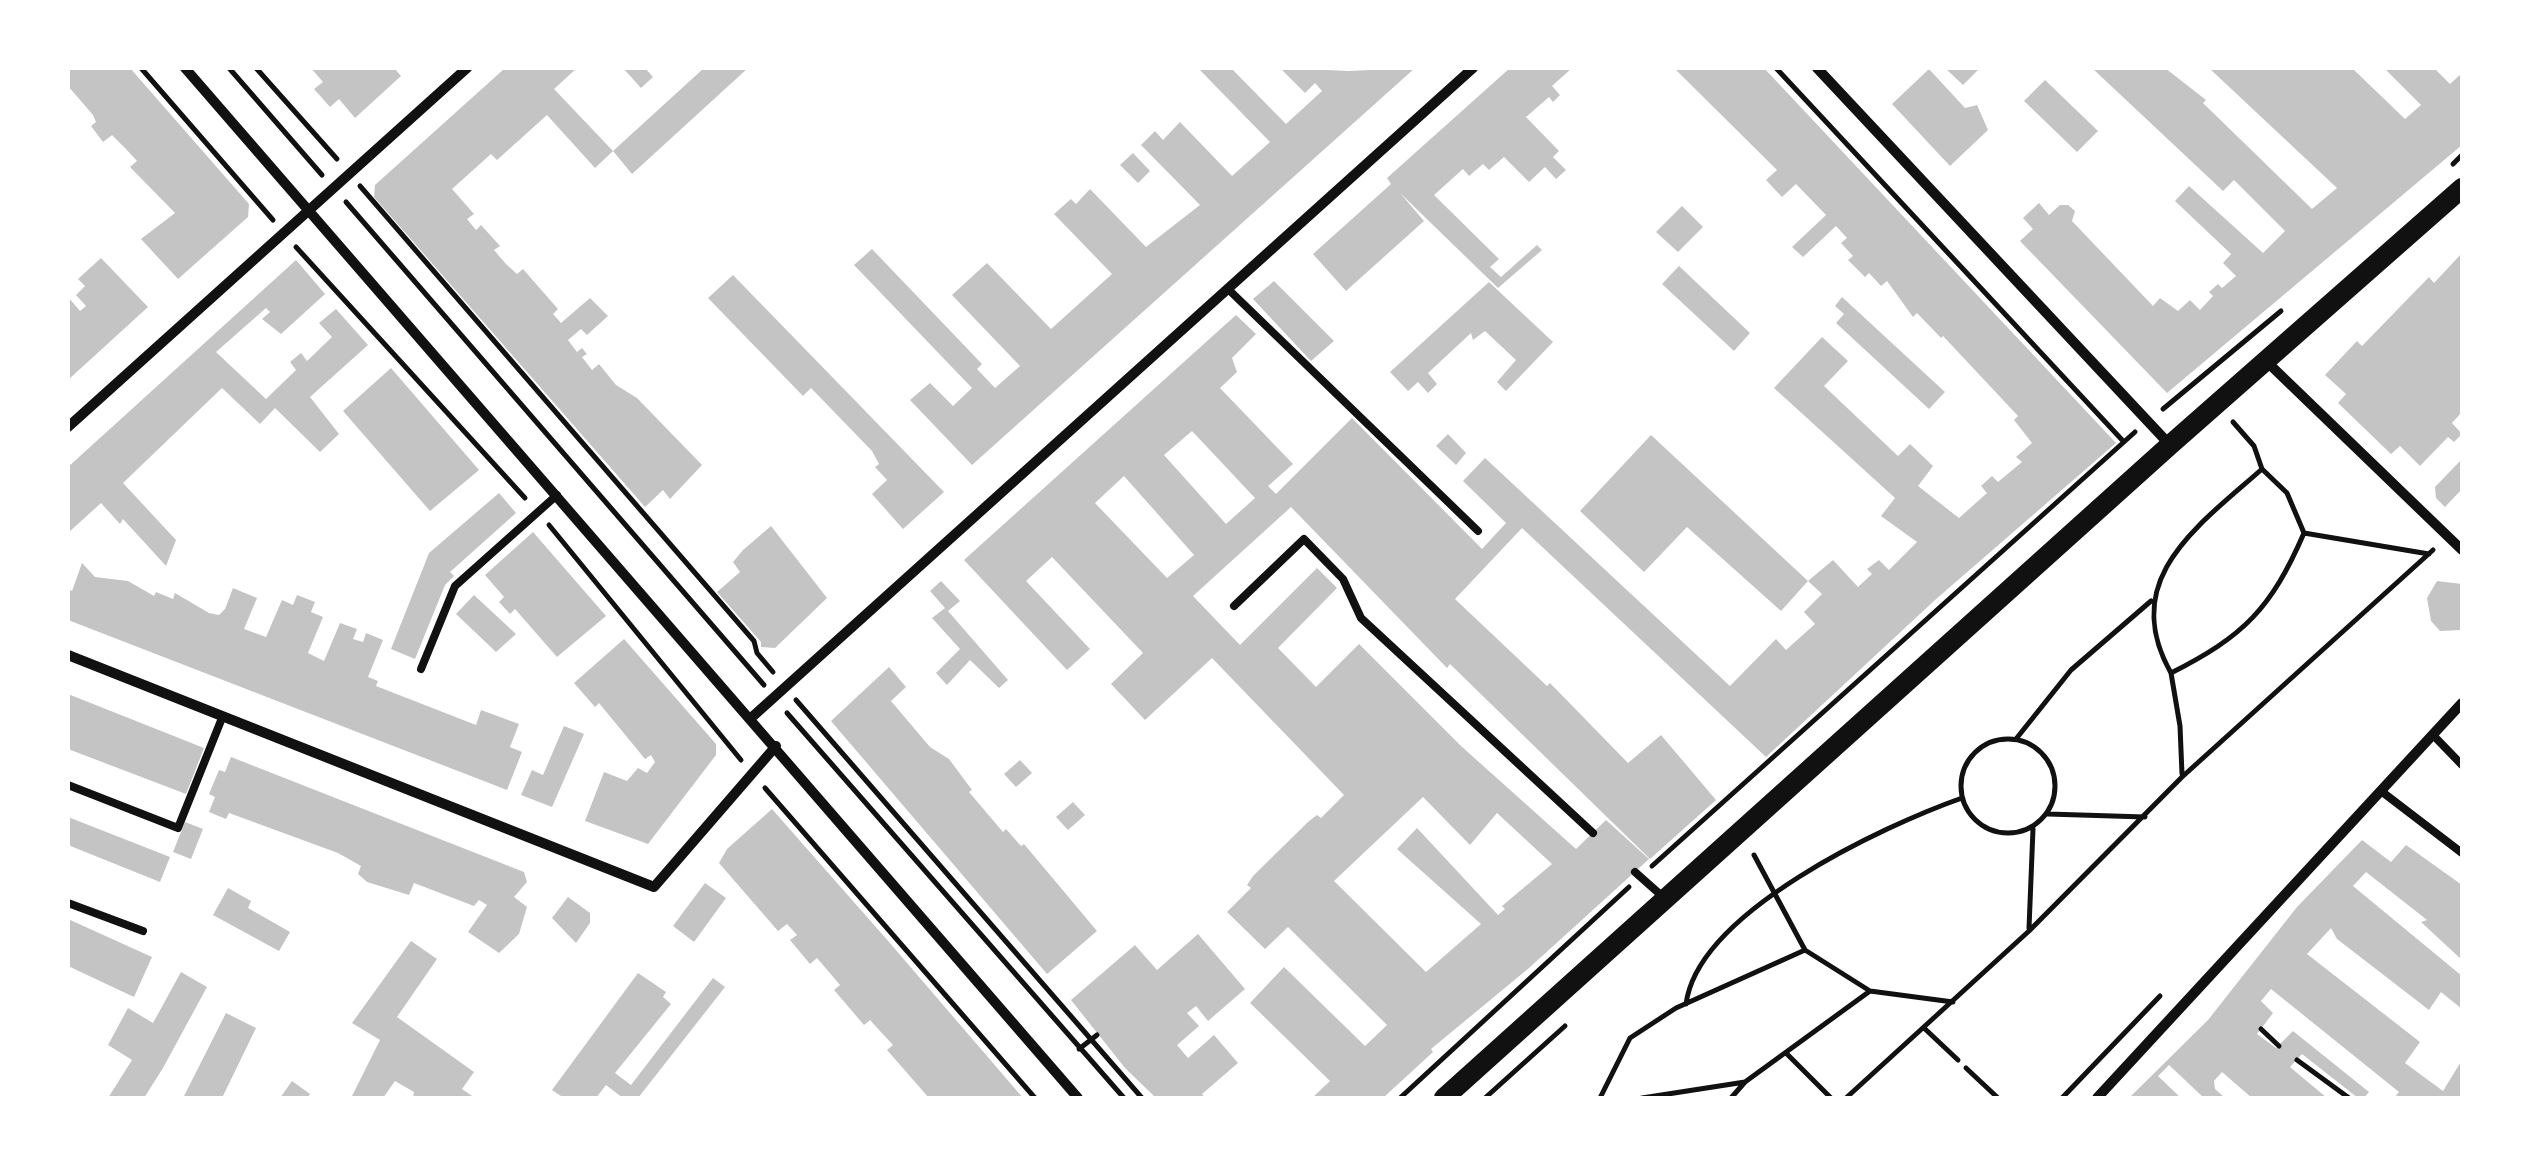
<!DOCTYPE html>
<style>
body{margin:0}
#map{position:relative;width:2530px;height:1166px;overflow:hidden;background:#fff;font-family:Merriweather,serif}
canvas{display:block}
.frame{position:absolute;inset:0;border:70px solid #fff;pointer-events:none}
</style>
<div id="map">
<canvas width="2530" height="1166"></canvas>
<div class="frame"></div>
</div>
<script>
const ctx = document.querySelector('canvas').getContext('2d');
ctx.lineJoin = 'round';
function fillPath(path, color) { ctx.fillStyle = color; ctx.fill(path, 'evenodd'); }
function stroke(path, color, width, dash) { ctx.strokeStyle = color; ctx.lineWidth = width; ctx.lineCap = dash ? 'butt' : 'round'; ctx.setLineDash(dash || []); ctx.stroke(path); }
fillPath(new Path2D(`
 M68,68H130L249,204L248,217L178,279L141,239L175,213L130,167L137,161L125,148L112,135L103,142L91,126L96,122L93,115L68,86Z
 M311,68H394L401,76L355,118L339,99L330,107L314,89L323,82Z
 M577,68L554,89L613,151L595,168L547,115L497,160L491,154L452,189L474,214L467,219L476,230L481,225L500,246L494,250L506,264L517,274L523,269L558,309L553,314L561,323L590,298L608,316L587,335L581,329L568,340L577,352L582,348L587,354L582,357L592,370L599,364L616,385L637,398L702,465L670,499L663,490L645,507L374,197L375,185L504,69Z
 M623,68H645L653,77L641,88Z
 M704,68H748L632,174L613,151Z
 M1198,68H1231L1286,124L1322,91L1315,83L1305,93L1280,68L1349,71L1415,68L972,465L910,400L930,383L953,406L972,388L854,265L872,249L982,364L977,369L995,388L1020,366L952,295L987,263L1051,329L1112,274L1054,214L1071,199L1076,204L1090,189L1146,247L1200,205L1141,145L1155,131L1163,140L1180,122L1232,176L1270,142Z
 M1510,68H1572L1552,86L1560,95L1553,102L1549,97L1526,117L1559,151L1553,157L1566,170L1556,179L1545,167L1529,182L1504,157L1489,170L1483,164L1469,176L1463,169L1434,195L1499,259L1490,267L1501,277L1537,245L1542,250L1498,288L1400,193L1424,221L1346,291L1313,254L1391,184L1387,178Z
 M1674,68H1764L2116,443L1935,600L1766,757L1522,528L1455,599L1547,686L1550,683L1628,763L1661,735L1716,800L1650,859L1450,664L1447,668L1291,507L1193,596L1240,645L1317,568L1337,588L1278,648L1316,687L1359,644L1461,746L1576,849L1606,820L1649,859L1529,968L1431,1049L1433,1052L1383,1098H1312L1330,1081L1250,1003L1284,967L1365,1046L1387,1025L1288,927L1265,949L1227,912L1251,888L1247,885L1253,876L1308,822L1317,815L1321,818L1344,795L1212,658L1145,720L1111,684L1143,653L1052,557L1026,581L1090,649L1067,670L964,560L1236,315L1256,334L1232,358L1237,372L1220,388L1293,464L1268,486L1276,494L1352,418L1482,549L1506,523L1463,481L1485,458L1730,686L1776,639L1786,650L1815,624L1804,612L1822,594L1808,581L1833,560L1858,587L1872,574L1867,569L1879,560L1889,570L1917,542L1881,516L1895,498L1774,388L1822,337L1848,361L1824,386L1898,456L1910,444L1933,466L1918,486L1959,518L1987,493L1981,486L1992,476L1998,482L2022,462L2016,457L2032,443L2014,420L2018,416L1943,336L1941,338L1917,313L1913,317L1887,281L1881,286L1869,273L1865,277L1848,260L1853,256L1841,243L1847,238L1836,226L1803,257L1792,247L1826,215L1796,184L1782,197L1766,180L1777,170ZM1192,431L1255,498L1226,524L1164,455ZM1124,476L1194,555L1167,578L1095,503ZM1423,797L1470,845L1497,813L1552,864L1502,906L1505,909L1498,915L1417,828L1397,849L1481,924L1426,972L1334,881Z
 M1945,68H1980L1963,85Z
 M2092,68H2165L2206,100L2203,103L2312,209L2337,188L2209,68H2352L2405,119L2421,105L2384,68H2434L2450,84L2462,73V145L2167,393L2020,241L2033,229L2023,218L2039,203L2049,215L2060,205H2068L2075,211L2072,221L2153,306L2160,298L2178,311L2190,300L2200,310L2213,296L2209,292L2218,284L2222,288L2236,276L2223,263L2231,254L2175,201L2189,186L2263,253L2285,231L2234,180L2223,191Z
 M1929,69L1965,108L1977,105L1988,130L1950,166L1892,104Z
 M2045,80L2098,131L2077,152L2024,101Z
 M1133,153L1150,171L1138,183L1120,165Z
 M1682,206L1703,227L1678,252L1656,232Z
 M2462,253V412L2452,423L2462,434L2454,442L2448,437L2420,466L2400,446L2391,454L2338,403L2346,394L2325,375L2357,341L2362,346L2429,277L2434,283Z
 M101,258L148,307L68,380V297L80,311L86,306L76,295L85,286L78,279Z
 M296,260L325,294L281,334L262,319L270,312L266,308L216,352L266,399L296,370L290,362L301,353L307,361L332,337L319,323L336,309L368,345L310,397L339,434L320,452L275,408L260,424L222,388L123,483L176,540L166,566L123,519L120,524L101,503L68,533V467Z
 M1679,266L1750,333L1734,351L1662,284Z
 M733,275L944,492L903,529L872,494L887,480L875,467L879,464L872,451L811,388L803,396L708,298Z
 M1274,281L1334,341L1311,361L1253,299Z
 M1489,282L1553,342L1506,391L1497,382L1516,360L1485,331L1473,340L1471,333L1428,373L1437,384L1428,393L1418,382L1408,391L1390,372Z
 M1842,297L1945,392L1929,409L1836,323L1844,314L1835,306Z
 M391,368L479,470L430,511L343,411Z
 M1448,434L1466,453L1456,465L1436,446Z
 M1651,435L1808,581L1781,611L1687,527L1644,572L1580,511Z
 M2462,459V489L2445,507L2436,498L2435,487Z
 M499,493L516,513L450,572L454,576L445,585L415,659L391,649L429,553Z
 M771,526L827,598L775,648L761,647V642L717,592L740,572L733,562L743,550Z
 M533,532L606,616L557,657L515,609L510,614L499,602L504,597L485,575Z
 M82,563L95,577L128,581L154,596L156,592L173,599L175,593L209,613L219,615L225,609L233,588L257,598L244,629L266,637L282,600L293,605L297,595L315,602L311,612L323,617L308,653L324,661L340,623L357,629L353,639L363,642L366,633L383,640L368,677L378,681L376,686L476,725L481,710L519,724L510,747L522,752L507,790L68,620V589L72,591Z
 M941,581L960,601L948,611L1008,680L999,688L970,660L947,685L936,673L960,649L932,618L945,608L930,591Z
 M2437,581L2462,584V630L2440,631L2431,621L2427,598Z
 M474,595L516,634L496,652L456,614Z
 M624,639L716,744V755L648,844L585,821L604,772L627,781L638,768L647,773L655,762L651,755L645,759L599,703L595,707L574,683Z
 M889,667L906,687L891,701L930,747L949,759L972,790L969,792L1003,832L1006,829L1021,846L1024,844L1097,931L1047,974L831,721Z
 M68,694L204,748L186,794L68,749Z
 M564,726L584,734L552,807L521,795L532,770L543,775Z
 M231,757L524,872L527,882L514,897L527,907L519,934L499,953L468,932L487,905L479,900L474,906L414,883L409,895L367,882L358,874L361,866L338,853L229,813L226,819L209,812L215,797L209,794L219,770L225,772Z
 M1020,760L1032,773L1016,787L1004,774Z
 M1073,802L1085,815L1068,830L1056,817Z
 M772,809L889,942L1023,1098H929L887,1050L893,1045L880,1031L870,1020L864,1025L834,990L840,985L817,958L810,964L790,940L797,935L787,924L778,931L719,863L727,849Z
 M68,817L170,857L160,882L68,845Z
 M185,822L203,829L191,859L173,852Z
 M2362,840L2391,862L2406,845L2462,885V960L2421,922L2427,920L2366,872L2353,886L2462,976V1009L2441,992L2429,1010L2337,939L2331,928L2307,954L2420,1042L2405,1063L2443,1091L2462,1060V1098H2394L2399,1092L2271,989L2261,1001L2273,1013L2257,1034L2276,1048L2293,1031L2369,1092L2364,1098H2358L2302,1054L2290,1067L2327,1098H2252L2222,1072L2214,1081L2215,1089L2225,1098H2204L2169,1065L2158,1076L2181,1098H2129L2208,1020L2297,907Z
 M705,883L726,898L694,942L673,926Z
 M228,888L251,901L248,908L290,932L279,951L213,915Z
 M568,897L590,913V923L576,943L552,918Z
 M68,919L152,957L134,997L68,966Z
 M1198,934L1245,989L1208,1021L1196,1006L1187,1013L1199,1026L1177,1045L1188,1058L1214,1035L1238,1063L1202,1094L1205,1098H1156L1125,1068L1071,1000L1135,945L1157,970Z
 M411,941L437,959L397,1017L474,1072L462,1089L475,1098H413L414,1092L395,1081L383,1098H351L380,1040L352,1023Z
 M181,972L207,987L163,1068L144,1098H108L132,1060L108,1045L128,1008L153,1023Z
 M638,973L666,992L663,997L671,1004L615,1073L631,1085L713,978L725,987L638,1098H623L606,1085L596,1098H564L552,1090Z
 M226,1013L256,1028L222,1098H183Z
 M292,1081L310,1094L307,1098H280Z`), '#c4c4c4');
stroke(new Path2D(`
 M141,68L273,220
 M229,68L322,175
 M256,68L337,159
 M1776,68L2124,442
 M2453,164L2462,155
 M360,186L754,641L757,653L773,672
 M346,202L764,685
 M296,247L525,498
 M2163,409L2281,311
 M2233,422L2254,446L2262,469
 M549,525L741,760
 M2304,533L2287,493L2262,469C2198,526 2118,579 2171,673C2244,636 2271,609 2304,533L2429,554
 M2171,673L2180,726L2182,774
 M796,700L1142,1098
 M787,713L1124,1098
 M1961 786a47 47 0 1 1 94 0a47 47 0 1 1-94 0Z
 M2016,739L2071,670L2151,601
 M765,788L1035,1098
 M2048,814L2145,817
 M1754,855L1805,950L1870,991
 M1652,866L2135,432
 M2029,928L2033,829
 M1686,1004C1698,912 1883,826 1962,798
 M1924,1028L1958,1060
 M2261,1029L2279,1046
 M1079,1049L1097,1035
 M1787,1054L1831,1098
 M2297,1060L2349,1098
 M1966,1068L1998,1098
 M1400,1098L1629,887
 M1485,1098L1565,1026
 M1600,1098L1630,1038L1676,1008L1805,950
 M1642,1098L1745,1082L1870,991L1953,1002
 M1731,1098L1745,1082
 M1846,1098L2029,931L2182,777L2433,550
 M2062,1098L2160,996`), '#111', 5);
stroke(new Path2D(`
 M1228,289L1478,531
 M1234,606L1304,539L1343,579L1361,618L1593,833
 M421,669L455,586L557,495
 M2433,735L2462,765
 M68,785L178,828L222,718
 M2381,791L2462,853
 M1635,872L1662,896
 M68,903L143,931`), '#111', 8);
stroke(new Path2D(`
 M185,68L1078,1098
 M1817,68L2170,445
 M2265,360L2462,550
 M68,427L467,68
 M68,655L654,887L776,746
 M751,718L1473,68
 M2097,1098L2462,703`), '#111', 10);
stroke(new Path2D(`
 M1444,1098L2170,445L2462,188`), '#111', 20);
</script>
